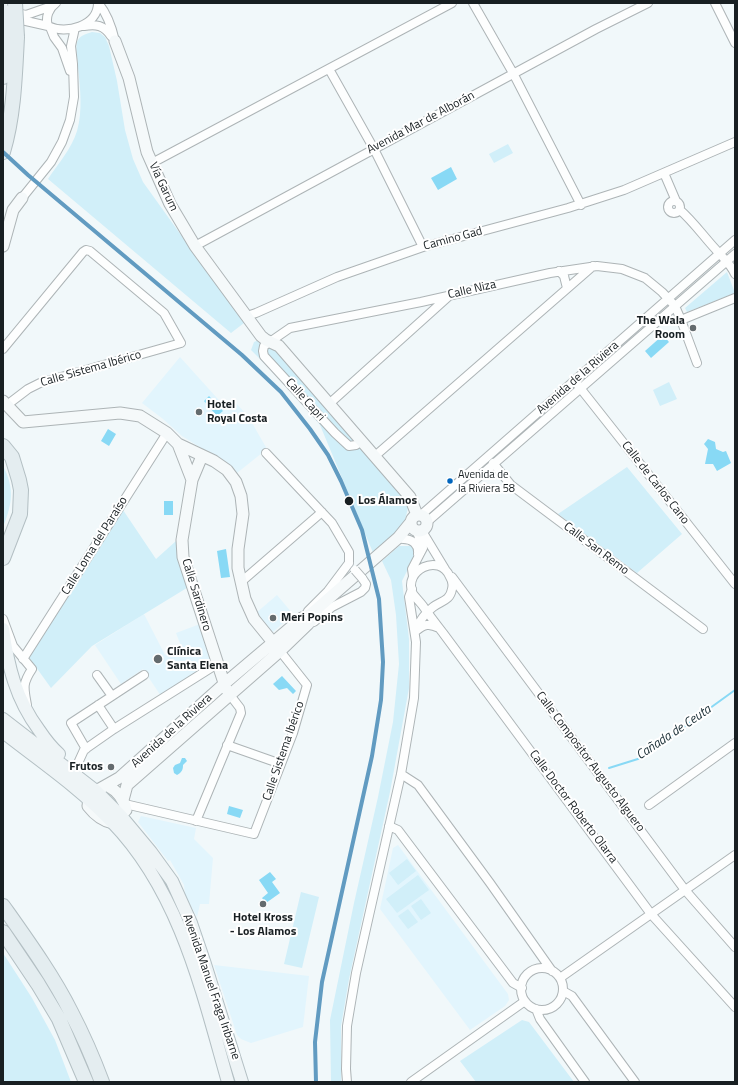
<!DOCTYPE html>
<meta charset="utf-8">
<style>
body{margin:0}
#map{position:relative;width:738px;height:1085px;overflow:hidden;background:#f1f8fa;font-family:"Titillium Web",sans-serif}
canvas{display:block}
.frame{position:absolute;inset:0;border:4px solid #181f22;pointer-events:none}
</style>
<div id="map">
<canvas width="738" height="1085"></canvas>
<div class="frame"></div>
</div>
<script>
const ctx = document.querySelector('canvas').getContext('2d');
ctx.lineJoin = 'round';
function fillPath(path, color) { ctx.fillStyle = color; ctx.fill(path, 'evenodd'); }
function stroke(path, color, width, dash) { ctx.strokeStyle = color; ctx.lineWidth = width; ctx.lineCap = dash ? 'butt' : 'round'; ctx.setLineDash(dash || []); ctx.stroke(path); }
function write(font, color, halo, rows, align = 'center') {
  ctx.font = font + ' "Titillium Web",sans-serif'; ctx.lineWidth = 4; ctx.setLineDash([]); ctx.textBaseline = 'middle'; ctx.strokeStyle = halo; ctx.fillStyle = color; for (const [text, x, y, turn = 0] of rows) {
    ctx.save(); ctx.translate(x, y); ctx.rotate((+turn || 0) * Math.PI / 180); ctx.textAlign = isNaN(turn) ? turn : align; if (halo) ctx.strokeText(text, 0, 0); ctx.fillText(text, 0, 0); ctx.restore();
  }
}
fillPath(new Path2D(`
 M180,357L226,408L234,401L248,416L267,449L237,473L225,463L182,436L163,419L142,403Z
 M277,595L293,614L273,632L256,613Z
 M144,614L165,655L181,646L176,633L200,624L213,663L161,696L143,669L121,684L95,645Z
 M141,816L196,828L194,839L213,858L209,904H200L197,917L185,895L184,885L170,860L168,861L138,822Z
 M398,845L508,994L509,1000L505,1006L470,1030L380,909L393,848Z
 M214,965L309,976L303,1027L251,1043L241,1039L237,1035Z`), '#e2f5fd');
fillPath(new Path2D(`
 M92,32L100,33L105,37L109,46L117,81L125,130L133,159L143,182L244,323L231,333L48,179C58,164 72,148 77,131C83,111 80,87 78,67C78,59 75,50 77,42C80,35 86,34 92,32Z
 M508,144L513,153L494,163L489,154Z
 M727,272L735,293L687,312L685,308Z
 M261,339L272,347L303,381L405,498L408,508L403,528L374,555L320,425L291,390L251,350L254,342Z
 M669,382L677,399L660,406L653,390Z
 M3,466C15,488 12,505 3,527Z
 M627,467L682,534L637,573L558,514Z
 M123,510L156,559L176,541L190,586L92,646L51,688L28,656Z
 M399,546H411L414,549L415,555L402,581L409,639V688L390,792L349,979L341,1026V1082H331L330,1020L354,903L378,797L393,722L399,664L396,615L391,580L382,561Z
 M407,859L416,871L398,885L389,873Z
 M418,875L429,890L397,913L386,899Z
 M301,892L319,897L302,968L284,964Z
 M421,899L431,913L421,920L411,906Z
 M408,909L418,922L408,929L398,916Z
 M3,953L32,998L55,1040L71,1082H3Z
 M522,1020L529,1022L574,1082H476L460,1061Z`), '#d1eff9');
fillPath(new Path2D(`
 M451,167L457,179L438,190L431,178Z
 M663,335L669,342L651,358L645,351Z
 M209,396L223,411L217,416L204,401Z
 M108,429L116,434L109,446L101,441Z
 M708,439L715,442L716,449L723,452L726,451L731,463L717,471L713,464H705L708,449L704,444Z
 M164,501H173V515H164Z
 M226,549L230,577L221,578L217,551Z
 M282,676L296,691L293,694L287,688L279,690L273,684Z
 M182,758H185L187,761L183,765C183,770 182,772 177,775L174,773L173,768L175,765L180,763Z
 M229,806L243,810L240,818L227,814Z
 M270,872L276,879L272,882L280,893L266,903L262,898L268,893L259,880Z`), '#88d9f5');
stroke(new Path2D(`
 M609,768L641,758L735,690`), '#88d9f5', 2);
const street = new Path2D(`
 M56,3C49,8 45,17 48,26C66,35 98,26 98,3
 M473,3L513,73L581,205
 M715,3L735,43
 M99,4C108,15 112,28 115,41
 M13,12L26,15L52,6
 M17,19L48,26
 M84,26C96,24 104,25 111,36
 M50,27L54,37L62,48L70,71
 M329,69L374,149L423,247
 M152,163L452,3
 M664,173L676,201
 M22,198L51,162L62,142L70,120L74,97L73,64L71,46L75,28
 M668 207a6 6 0 1 1 12 0a6 6 0 1 1-12 0Z
 M680,210C695,223 706,240 720,254C726,261 731,265 735,274
 M195,246L596,29L648,3
 M559,271L564,276L567,288
 M247,316L256,313L337,277L423,247L568,208L624,190L735,142
 M681,320L735,298
 M3,349L83,252L86,250L90,251L164,313L181,343L40,383L28,389L7,405
 M577,384L735,584
 M329,404L449,296
 M362,441L356,445L349,446L335,433L264,356L263,351L264,346L290,328L421,302L550,273L597,266L622,269L645,278L662,292L675,306L681,320L697,363
 M266,453L332,523L349,552V563
 M375,456L593,266
 M493,463L511,485L703,629
 M421,515L735,240
 M427,522L735,254
 M422,531L445,569
 M403,539C412,539 419,544 418,554
 M413,576L412,569L423,548C422,542 418,538 417,531
 M452,577L685,890L735,947
 M241,582L322,512
 M308,611L328,591L349,563
 M3,619L13,646L32,669C22,684 24,688 27,705
 M314,622L332,607L361,592L365,588L366,584L362,578
 M415,631C419,622 425,613 433,607C441,601 450,601 452,589C453,585 452,580 450,577C440,552 402,570 413,594C416,598 420,602 423,606C429,615 436,624 443,633L651,914L735,1007
 M416,631C424,624 429,623 439,628
 M23,659L167,433
 M97,675L112,696
 M98,705L114,729
 M227,745L281,764
 M86,749L71,723L144,675
 M78,771L79,761L84,750L114,729L217,664
 M401,774L418,785L490,883L552,971
 M125,804L254,834L293,733L307,685L280,651
 M649,805L735,743
 M196,821L241,713L240,708L230,695
 M389,826L398,830L513,983L522,988
 M521 989a21 21 0 1 1 42 0a21 21 0 1 1-42 0Z
 M560,978L735,855
 M563,991L572,996L635,1082
 M536,1009L540,1019L585,1082
 M347,1082L346,1069L347,1026L356,973L401,774L414,698L416,642L409,597L412,589
 M411,1082L525,1001`);
const secondary = new Path2D(`
 M115,41L129,78L147,152L170,204L195,246L261,336L266,340L279,346L410,497L417,515
 M3,246L13,210L22,198
 M3,401L23,422L120,413L140,416L167,433L178,444L214,461L227,470L236,482L241,496L243,514L238,549V568L245,599L254,619L280,651
 M178,444L192,480
 M202,456L192,480L182,540L183,557L226,689
 M411 523a8 8 0 1 1 16 0a8 8 0 1 1-16 0Z
 M108,786C117,791 124,799 126,810L113,823C102,821 95,815 88,806L89,799L96,791L119,778L224,684L302,618L311,614L398,538L411,522
 M123,800L127,785L280,651L308,624L317,614`);
const primary = new Path2D(`
 M3,629C8,667 16,699 39,730C45,739 51,747 59,754
 M3,719L96,791L121,816L151,852L172,881L191,923L205,964L242,1082
 M3,732C40,761 80,788 112,822C180,892 202,991 228,1082`);
const highway = new Path2D(`
 M3,77L4,34
 M3,152C14,115 15,75 17,37
 M3,446L12,457L19,480L21,490L20,514L3,558
 M3,906C27,940 53,976 71,1012C83,1035 93,1058 102,1082
 M3,932L38,984L59,1019L86,1082`);
stroke(street, '#adb4b6', 10);
stroke(secondary, '#adb4b6', 13);
stroke(primary, '#b3bfc3', 14);
stroke(highway, '#b3bfc3', 16);
stroke(street, '#fdfefe', 8);
stroke(secondary, '#f5f9fa', 11);
stroke(primary, '#eef4f6', 12);
stroke(highway, '#e4edf0', 14);
const streetBridge = new Path2D(`
 M355,570L362,578`);
const highwayBridge = new Path2D(`
 M15,3L17,37
 M3,11L4,34`);
stroke(streetBridge, '#adb4b6', 10, []);
stroke(highwayBridge, '#b3bfc3', 16, []);
stroke(streetBridge, '#fdfefe', 8);
stroke(highwayBridge, '#e4edf0', 14);
stroke(new Path2D(`
 M3,152L28,175L242,355L281,392L310,429L328,455L341,481L362,530L379,599L383,662L381,700L372,756L322,982L315,1042L316,1082`), '#619bc1', 4);
for (const [x, y, r, color] of [
 [693,328,4,"#646b6e"],
 [199,412,4,"#646b6e"],
 [450,481,3.5,"#0065bd"],
 [349,501,5,"#181f22"],
 [273,618,4,"#646b6e"],
 [158,659,5,"#646b6e"],
 [111,767,4,"#646b6e"],
 [263,904,4,"#646b6e"]
]) { const dot = new Path2D(); dot.arc(x, y, r, 0, 2 * Math.PI); ctx.fillStyle = color; ctx.fill(dot); stroke(dot, '#fff', 1.5); }
write('11px', '#181f22', '#fff', [
 ["Avenida de",458,475],
 ["la Riviera 58",458,489]
], 'left');
write('12px', '#181f22', '#fff', [
 ["Avenida Mar de Alborán",421,123,-28],
 ["Vía Garum",163,187,65],
 ["Camino Gad",453,239,-15],
 ["Calle Niza",472,290,-13],
 ["Calle Sistema Ibérico",91,369,-16],
 ["Avenida de la Riviera",578,378,-41],
 ["Calle Capri",305,400,48],
 ["Calle de Carlos Cano",655,483,52],
 ["Calle Loma del Paraíso",95,546,-58],
 ["Calle San Remo",596,549,37],
 ["Calle Sardinero",196,595,73],
 ["Avenida de la Riviera",172,731,-42],
 ["Calle Sistema Ibérico",284,751,-71],
 ["Calle Compositor Augusto Alguero",590,762,53],
 ["Calle Doctor Roberto Olarra",573,807,53],
 ["Avenida Manuel Fraga Iribarne",211,987,71]
]);
write('bold 12px', '#181f22', '#fff', [
 ["The Wala",685,321,"right"],
 ["Room",685,335,"right"],
 ["Hotel",207,405],
 ["Royal Costa",207,419],
 ["Meri Popins",281,618],
 ["Clínica",167,652],
 ["Santa Elena",167,666],
 ["Frutos",103,767,"right"],
 ["Hotel Kross",263,918,"center"],
 ["- Los Alamos",263,932,"center"]
], 'left');
write('bold 12px', '#181f22', '#fff', [
 ["Los Álamos",358,501]
], 'left');
write('italic 13px', '#1b2f36', '#fff', [
 ["Cañada de Ceuta",674,733,-34]
]);
</script>
